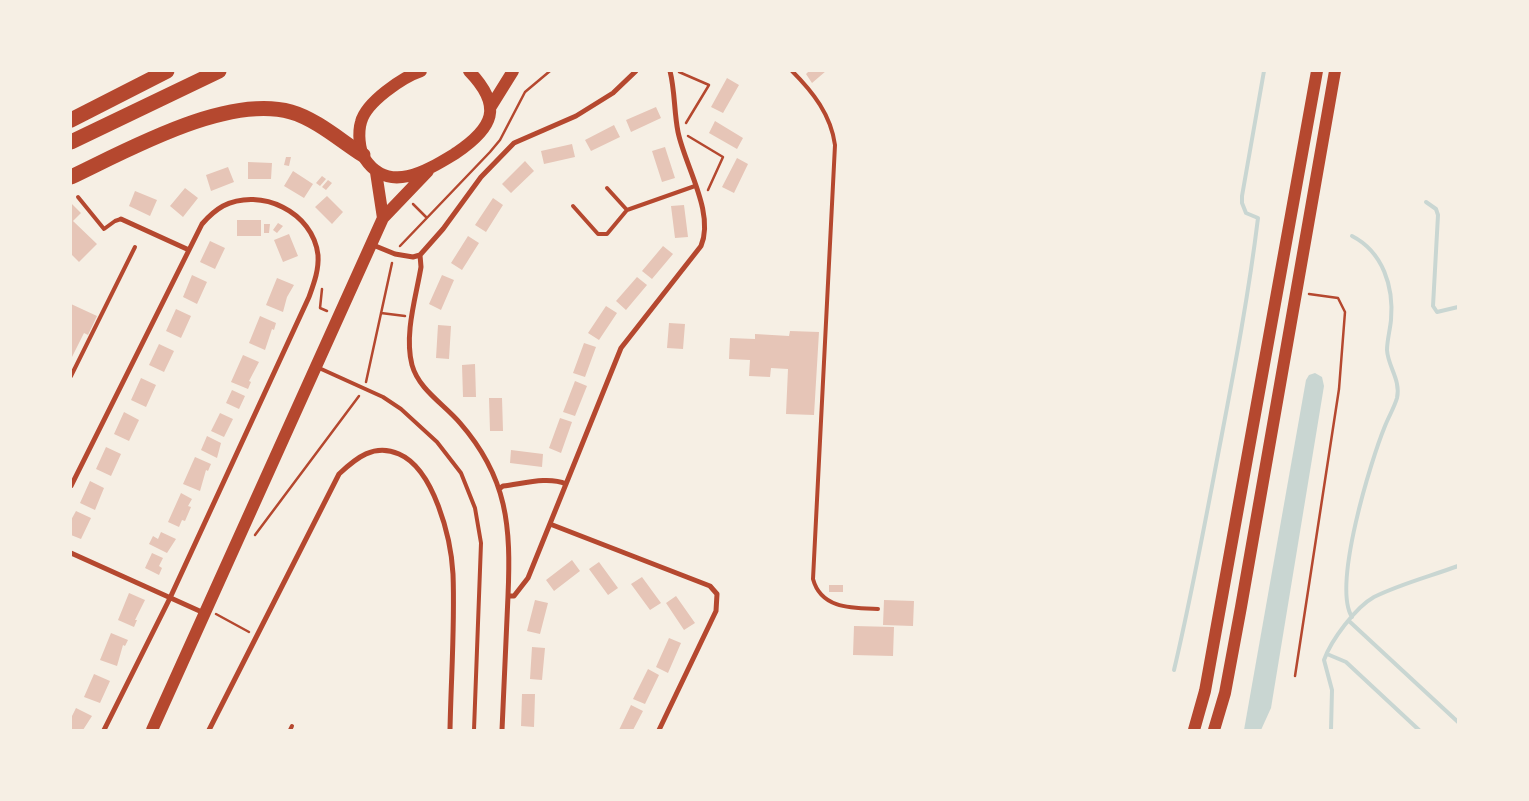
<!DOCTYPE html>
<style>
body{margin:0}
#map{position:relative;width:1529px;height:801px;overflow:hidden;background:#f6efe4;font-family:Lato,sans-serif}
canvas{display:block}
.frame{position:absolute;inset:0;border:72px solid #f6efe4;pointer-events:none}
</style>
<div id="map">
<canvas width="1529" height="801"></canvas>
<div class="frame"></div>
</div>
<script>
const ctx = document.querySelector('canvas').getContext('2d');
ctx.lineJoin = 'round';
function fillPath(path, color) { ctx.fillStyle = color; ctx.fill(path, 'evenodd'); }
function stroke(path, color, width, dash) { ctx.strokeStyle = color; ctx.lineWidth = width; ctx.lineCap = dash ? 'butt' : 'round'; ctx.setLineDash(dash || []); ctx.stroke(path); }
fillPath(new Path2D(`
 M1315,373L1322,377L1324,386L1271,708L1261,730H1244L1306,380L1309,375Z`), '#c9d6d2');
stroke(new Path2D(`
 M1426,202L1436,209L1438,215L1433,306L1437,312L1458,307
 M1352,236C1383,252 1394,287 1391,320C1390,330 1387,341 1387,350C1388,367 1401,380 1397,398C1394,408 1389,416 1385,426C1371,460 1332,586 1352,617
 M1349,621L1458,722
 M1327,654L1346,662L1419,730
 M1174,670C1192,594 1206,517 1221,439C1235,366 1249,292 1258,218L1246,213L1242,203V196L1264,71
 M1331,730L1332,690L1324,660C1331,640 1356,607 1374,597C1400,584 1431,576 1458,566`), '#c9d6d2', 4);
fillPath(new Path2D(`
 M809,71H826L812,83L806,74Z
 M727,78L739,85L723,113L711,107Z
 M656,107L661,118L631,132L626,120Z
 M715,121L743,138L737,149L709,133Z
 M614,125L620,137L591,151L585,140Z
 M572,144L575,157L544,164L541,151Z
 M665,147L675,178L662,182L652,151Z
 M286,157H291L289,166L284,165Z
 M737,158L748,164L734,193L722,187Z
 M525,161L534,171L511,193L502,184Z
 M248,162L272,163L271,179H248Z
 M228,167L234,182L211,191L206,175Z
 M293,171L313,184L304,198L284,186Z
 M322,176L326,179L320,186L316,183Z
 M328,180L332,183L326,190L322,187Z
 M185,188L198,198L183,217L170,206Z
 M135,191L157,200L150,216L129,206Z
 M327,196L343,212L332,224L315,207Z
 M493,198L503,205L486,232L475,225Z
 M71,203L81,213L73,221L97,244L79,262L71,254Z
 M684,205L688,237L675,238L671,206Z
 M237,220H261V236H237Z
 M278,223L283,226L277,233L273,230Z
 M264,224H270L269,233H264Z
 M289,234L298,256L283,262L274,240Z
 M468,236L479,243L462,270L451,263Z
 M210,241L225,248L215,269L200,262Z
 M663,246L673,254L652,279L642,271Z
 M192,275L207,282L197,304L183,297Z
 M442,275L454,280L441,310L429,304Z
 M637,277L647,285L626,310L616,301Z
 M277,278L294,285L287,297L283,312L266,305Z
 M71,304L97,316L88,335L84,333L71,359Z
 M606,306L617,313L599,340L588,333Z
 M176,309L191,316L181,338L166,331Z
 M260,316L276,323L274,330L272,329L265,350L249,343Z
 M669,323L685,324L683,349L667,348Z
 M438,325L451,326L449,359L436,358Z
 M790,331L819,332L814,415L786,414L788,369L771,368L770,377L749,376L750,360L729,359L730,338L755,339V334L789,336Z
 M584,343L596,347L585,377L573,373Z
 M159,344L174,351L164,372L149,365Z
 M243,355L259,362L249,381L251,382L248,389L231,382Z
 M475,364L476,397H463L462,365Z
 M141,378L156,385L146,407L131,400Z
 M575,381L587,386L575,416L563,412Z
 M232,390L245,396L239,409L226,403Z
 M489,398H502L503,431H490Z
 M124,412L139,420L129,441L114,434Z
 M220,413L233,419L224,437L211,431Z
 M560,418L572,422L561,453L549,448Z
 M207,436L221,443L217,458L201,450Z
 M106,447L121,454L111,476L96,469Z
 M511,450L543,454L542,467L510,463Z
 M195,457L211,464L208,471L206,470L200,491L183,484Z
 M90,481L104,488L95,510L80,503Z
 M181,493L192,499L188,506L191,507L185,521L182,520L179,527L168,522Z
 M76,511L91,518L81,539L71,535V520Z
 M161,532L176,539L167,553L149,544L153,536L158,539Z
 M152,553L163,558L159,566L162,568L159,575L145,568Z
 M572,560L580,571L554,591L546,580Z
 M599,562L618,588L608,595L589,569Z
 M642,577L661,603L650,610L631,584Z
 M829,585H843V592H829Z
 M129,593L145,600L135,620H137L134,627L118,620Z
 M676,596L695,623L684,630L666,603Z
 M535,600L548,603L540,634L527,631Z
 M884,600L914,601L913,626L883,625Z
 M854,626L894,627L893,656L853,655Z
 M111,633L128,640L125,646L123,645L117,666L100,660Z
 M669,638L681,643L668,673L656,667Z
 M532,647L545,648L542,680L530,679Z
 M648,669L659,675L645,704L633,699Z
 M94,674L110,681L100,703L84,697Z
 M522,694H535L534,727L521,726Z
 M631,705L643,711L633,730H619Z
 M76,708L92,716L83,730H71V718Z`), '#e6c5b7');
stroke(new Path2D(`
 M679,72L709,85L686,123
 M688,136L723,157L708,190
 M413,204L426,217
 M400,246L490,152L500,140L525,92L550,71
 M322,289L320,308L327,311
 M381,313L405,316
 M366,382L392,263
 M255,535L359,396
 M216,614L249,632
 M1295,676L1339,389L1345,312L1338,298L1309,294`), '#b5482f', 2.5);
stroke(new Path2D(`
 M792,71C813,92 831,115 835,145L813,579C821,609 852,608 878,609
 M607,188L627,210
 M78,197L104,229L115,221L121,219
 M573,206L598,234H607L627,210L695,186
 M319,368L383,397L401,409L437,442L461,473L475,508L481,543L474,730
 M71,376L135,247
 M290,730L292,726`), '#b5482f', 4);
stroke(new Path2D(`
 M121,219L189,250
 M373,245L395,254L413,257L420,255L443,229L481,177L514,143L576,116L613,93L636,71
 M420,255L421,267C416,297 404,334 412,365C419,390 444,404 460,423C508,478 511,527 508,596
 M71,486L202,224C208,217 214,211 223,206C261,187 313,212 318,255C319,270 314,283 309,297L170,598L104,730
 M499,489L503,486C522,484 548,476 566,484
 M550,524L710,586L717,594L716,611L659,730
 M71,553L204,613
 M209,730L339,474C356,458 374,443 399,454C434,469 451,538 453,574C455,625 451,678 450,730
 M502,730L508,596H514L528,578L621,348L701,246C715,213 685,166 678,132C674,112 675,91 670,71`), '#b5482f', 5);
stroke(new Path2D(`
 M421,71C403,77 366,102 361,122C358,132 359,150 365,159C389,195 428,170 456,153C493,128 504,107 469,71
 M490,108L513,71
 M376,172L383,218
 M152,730L383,218L428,171
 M1194,730L1205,691L1317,71
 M1214,730L1225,693L1241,607L1335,71`), '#b5482f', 12);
stroke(new Path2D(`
 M71,120L167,71
 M71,142L219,71
 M71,177C128,150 227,94 291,112C316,119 341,141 363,155`), '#b5482f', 15);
</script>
